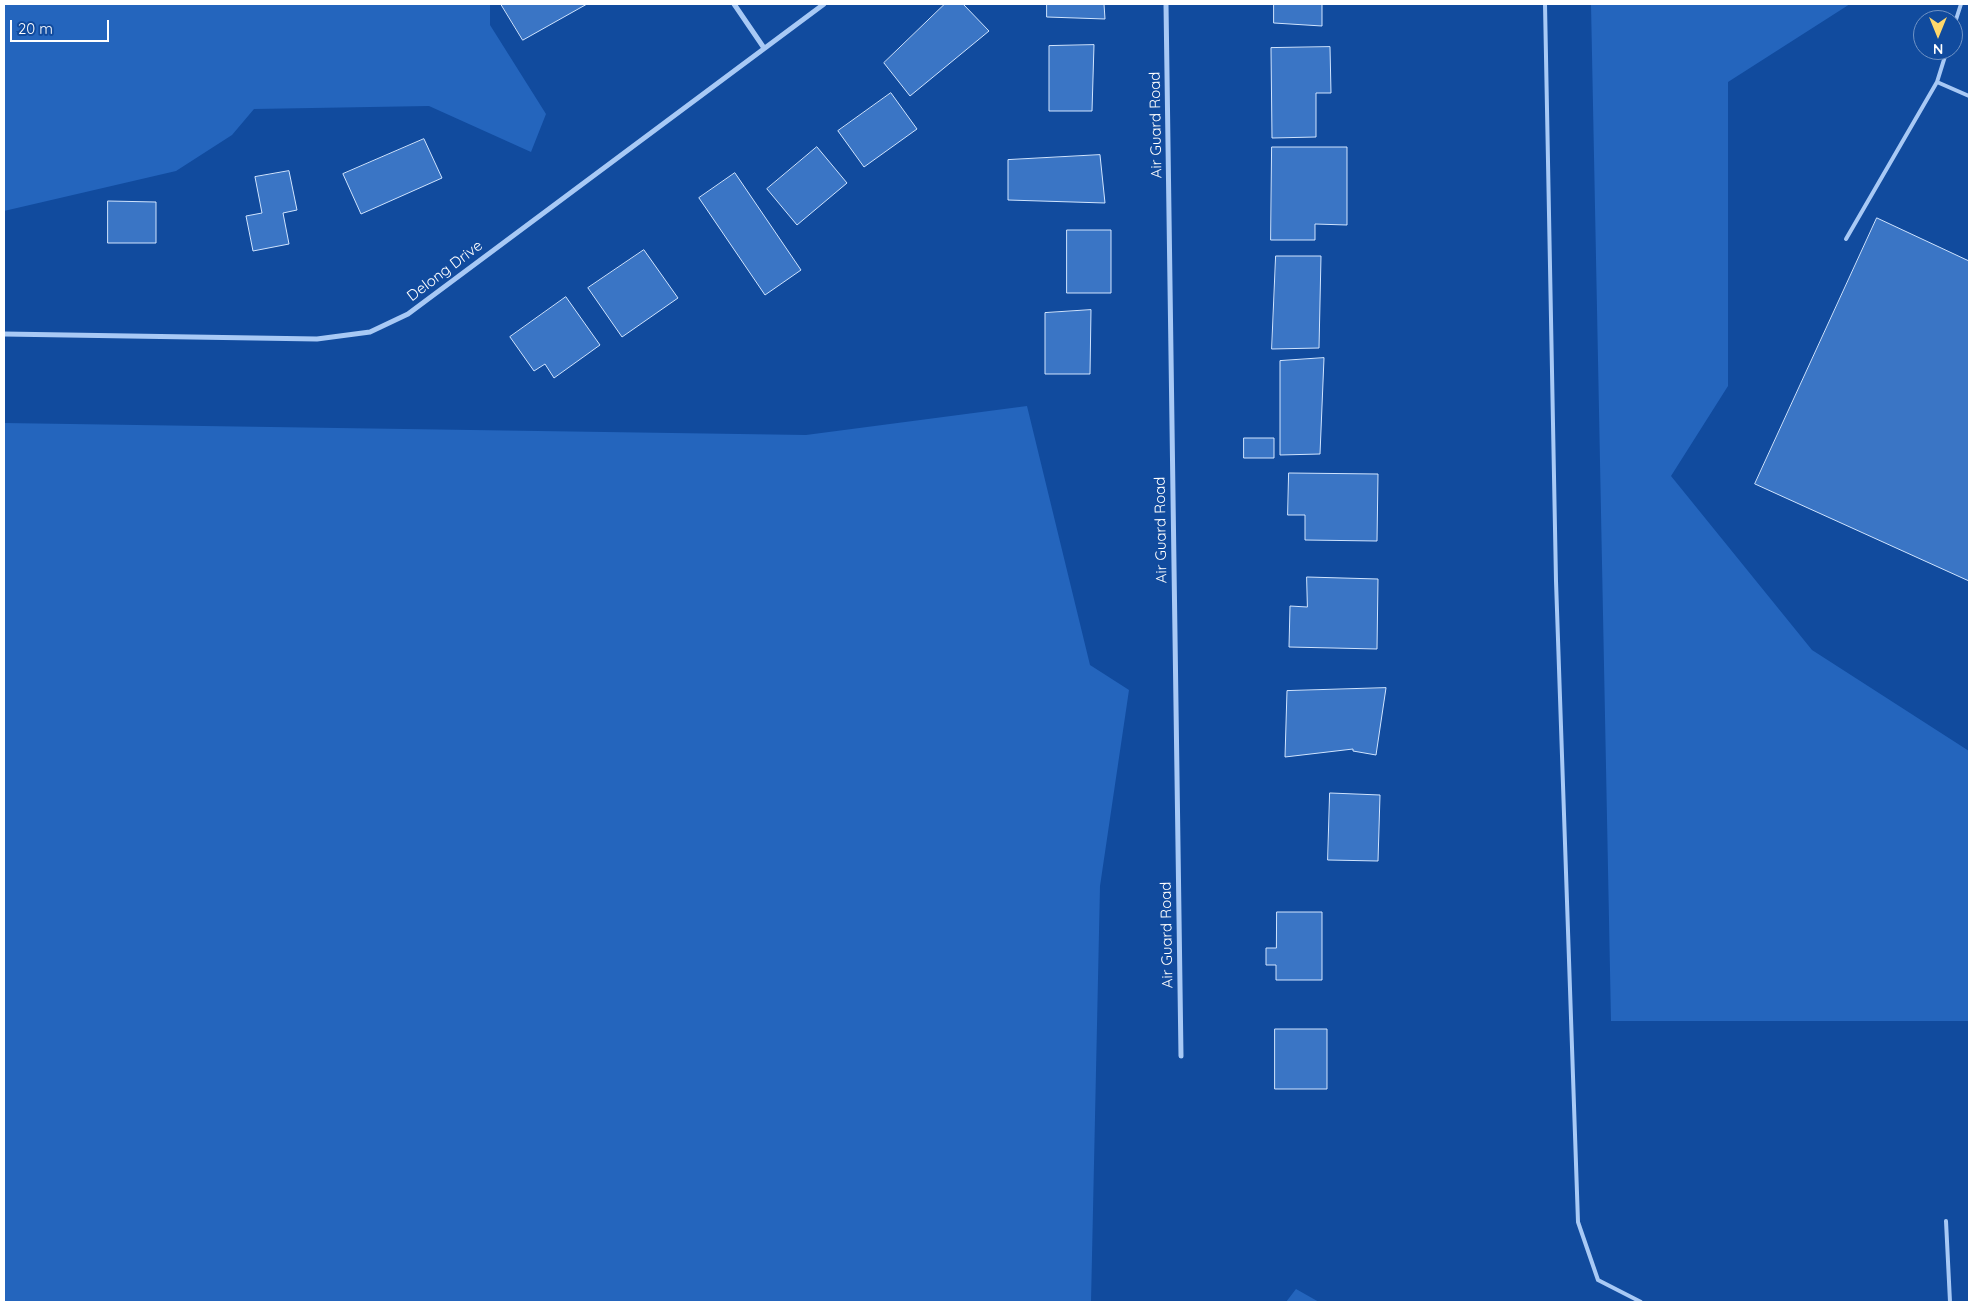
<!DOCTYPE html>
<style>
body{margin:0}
#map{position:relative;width:1973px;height:1306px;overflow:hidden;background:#114b9e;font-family:Quicksand,sans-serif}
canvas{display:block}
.frame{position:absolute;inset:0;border:5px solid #fff;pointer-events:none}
.north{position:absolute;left:1913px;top:10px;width:50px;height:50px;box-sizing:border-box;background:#114b9e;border:1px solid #7093c5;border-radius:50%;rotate:180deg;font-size:14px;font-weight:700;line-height:20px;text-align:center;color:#fff}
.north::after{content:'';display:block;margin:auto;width:18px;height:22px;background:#ffd86b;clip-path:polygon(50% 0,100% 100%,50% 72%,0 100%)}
.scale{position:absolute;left:10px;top:20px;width:99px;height:22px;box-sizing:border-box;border:2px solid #fff;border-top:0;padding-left:6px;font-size:15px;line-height:18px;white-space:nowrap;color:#fff;-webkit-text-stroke:4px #114b9e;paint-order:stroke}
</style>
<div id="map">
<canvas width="1973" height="1306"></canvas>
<div class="frame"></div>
<div class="north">N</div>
<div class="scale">20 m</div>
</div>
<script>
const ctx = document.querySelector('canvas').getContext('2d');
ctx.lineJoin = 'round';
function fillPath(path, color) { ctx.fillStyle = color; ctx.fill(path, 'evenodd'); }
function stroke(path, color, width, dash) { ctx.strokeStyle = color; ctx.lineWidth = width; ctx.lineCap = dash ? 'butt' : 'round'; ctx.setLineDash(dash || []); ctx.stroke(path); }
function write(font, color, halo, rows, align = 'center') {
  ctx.font = font + ' Quicksand,sans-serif'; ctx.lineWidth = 4; ctx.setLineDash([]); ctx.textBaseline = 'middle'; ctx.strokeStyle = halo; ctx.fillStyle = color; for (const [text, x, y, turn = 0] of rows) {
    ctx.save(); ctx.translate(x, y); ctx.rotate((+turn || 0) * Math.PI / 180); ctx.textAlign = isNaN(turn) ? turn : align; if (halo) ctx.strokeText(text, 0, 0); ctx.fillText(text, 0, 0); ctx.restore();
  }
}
fillPath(new Path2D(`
 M4,4H490V25L546,114L531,152L429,106L254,109L232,135L176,171L4,211Z
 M1591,4H1850L1728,82V386L1671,476L1812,650L1969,751V1021H1611Z
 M1027,406L1090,665L1129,690L1100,886L1091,1302H4V423L806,435Z
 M1296,1289L1319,1302H1286Z`), '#2465bd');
const building = new Path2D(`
 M501,4H587L523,40Z
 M945,4H963L989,31L910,96L884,63Z
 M1047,4H1104L1105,19L1047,17Z
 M1274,4H1322V26L1274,23Z
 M1094,45L1092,111H1049V46Z
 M1330,47L1331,93H1316V137L1272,138L1271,48Z
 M891,93L917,129L864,167L838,131Z
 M424,139L442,178L361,214L343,174Z
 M817,147L847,183L797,225L767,189Z
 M1272,147H1347V225L1315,224V240H1271Z
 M1100,155L1105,203L1008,200V160Z
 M289,171L297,210L283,213L289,244L253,251L246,216L262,213L255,177Z
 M735,173L801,270L765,295L699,198Z
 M108,201L156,202V243H108Z
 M1877,218L1969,261V581L1755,484Z
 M1067,230H1111V293H1067Z
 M644,250L678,298L622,337L588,288Z
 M1276,256H1321L1319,348L1272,349Z
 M566,297L600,345L554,378L545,364L534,371L510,337Z
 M1091,310L1090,374H1045V313Z
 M1324,358L1320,454L1280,455V361Z
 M1244,438H1274V458H1244Z
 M1289,473L1378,474L1377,541L1305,540V515H1288Z
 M1307,577L1378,579L1377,649L1289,647L1290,606L1307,607Z
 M1386,688L1376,755L1353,751V749L1285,757L1287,691Z
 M1330,793L1380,795L1378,861L1328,860Z
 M1277,912H1322V980H1276V965H1266V948H1276Z
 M1275,1029H1327V1089H1275Z`);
fillPath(building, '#3a75c5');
stroke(building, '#d0e4fe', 1);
stroke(new Path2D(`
 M1545,4L1556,581L1578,1222L1598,1280L1641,1302
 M1953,29L1961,4
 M1947,50L1937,82L1969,96
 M1846,239L1937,82
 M1946,1221L1950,1302`), '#a8c9f5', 4);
stroke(new Path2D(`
 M734,4L764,48
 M1166,4L1181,1056
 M4,334L317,339L370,332L408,314L824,4`), '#a8c9f5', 5);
write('15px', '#fff', '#114b9e', [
 ["Air Guard Road",1156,125,-91],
 ["Delong Drive",445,271,-37],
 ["Air Guard Road",1161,530,-91],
 ["Air Guard Road",1167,935,-91]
]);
</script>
